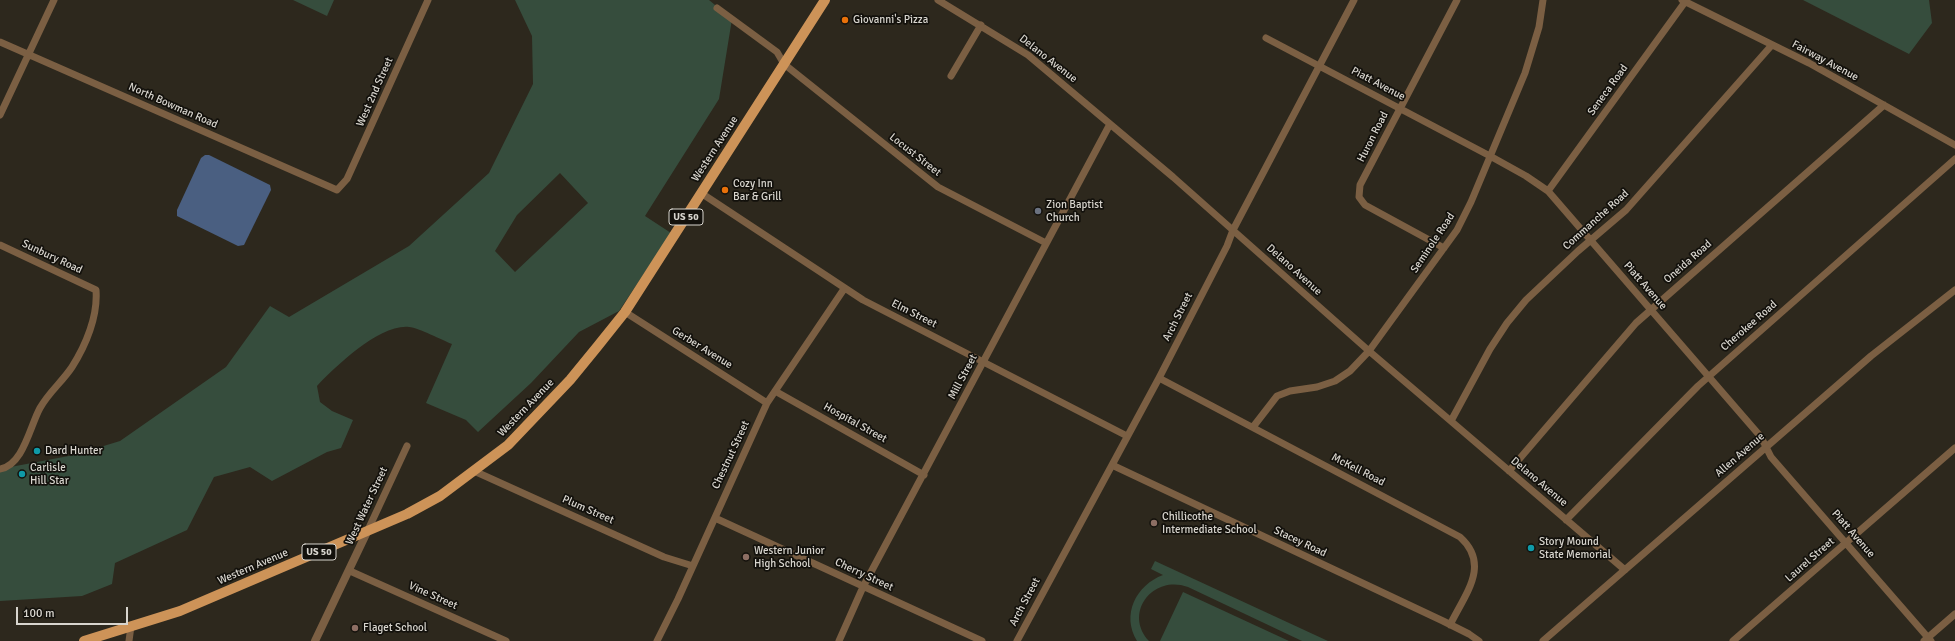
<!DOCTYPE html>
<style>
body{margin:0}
#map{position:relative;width:1955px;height:641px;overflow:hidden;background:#2d281d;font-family:Signika,sans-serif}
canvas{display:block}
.scale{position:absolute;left:16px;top:607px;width:112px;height:18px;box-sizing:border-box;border:2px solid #d8d5ce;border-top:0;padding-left:5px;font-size:12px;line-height:14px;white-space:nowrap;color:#d8d5ce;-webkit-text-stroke:3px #13110c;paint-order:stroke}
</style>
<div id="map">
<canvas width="1955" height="641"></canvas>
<div class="scale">100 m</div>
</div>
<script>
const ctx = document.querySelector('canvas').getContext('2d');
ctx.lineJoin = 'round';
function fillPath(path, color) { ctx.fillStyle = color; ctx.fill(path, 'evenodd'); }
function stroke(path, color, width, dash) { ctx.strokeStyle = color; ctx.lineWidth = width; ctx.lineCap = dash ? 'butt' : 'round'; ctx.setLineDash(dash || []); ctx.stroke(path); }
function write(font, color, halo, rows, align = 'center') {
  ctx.font = font + ' Signika,sans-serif'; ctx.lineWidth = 3.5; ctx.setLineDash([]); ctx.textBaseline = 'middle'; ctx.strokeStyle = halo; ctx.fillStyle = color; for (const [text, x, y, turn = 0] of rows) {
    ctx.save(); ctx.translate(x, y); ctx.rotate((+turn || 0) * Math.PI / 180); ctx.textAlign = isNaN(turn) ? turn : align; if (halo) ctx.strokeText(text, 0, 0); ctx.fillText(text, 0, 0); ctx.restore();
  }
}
fillPath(new Path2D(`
 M293,0H334L327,16Z
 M515,0H709L732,19L719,99L645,216L671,233L619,311L579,332L531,383L478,432L466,420L426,403L452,344C442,340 419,328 409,327C380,324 336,366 317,386L320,402L332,411L353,420L341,448L327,452L272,481L250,467L214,477L187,530L115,563L112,584L82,596L0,601V469L74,455L120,441L226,367L270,306L289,317L409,246L489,173L533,84L532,36ZM560,173L588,203L515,272L495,251L517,215Z
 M1803,0H1929L1932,23L1909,54Z
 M1155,561L1328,641H1302L1188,587C1153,574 1123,613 1149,641H1137C1121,615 1136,585 1163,575L1151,569Z
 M1183,592L1289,641H1160Z`), '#364d3d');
fillPath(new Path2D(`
 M205,155H209L270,185L271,190L244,245L238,246L177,216V210L201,158Z`), '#4a5f81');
stroke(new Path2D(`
 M938,0L1028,55L1173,177L1369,351L1625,570
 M1682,0L1809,63L1955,145
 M717,8L777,52L784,64L938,187L1046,243
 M1266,38L1490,156L1526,176L1548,191L1761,437L1771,457L1931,641
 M0,42L337,190L347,179L428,0
 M951,76L981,25
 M0,115L54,0
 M1548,191L1685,2
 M701,193L863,300L1127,436
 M0,245L96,290C98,316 86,345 72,367C62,382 49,392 40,408C30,426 23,466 0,469
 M1444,248L1365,205L1359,197L1360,185L1457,0
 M625,312L767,403
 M1159,378L1460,537C1491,565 1465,594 1450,625
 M775,391L924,475
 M1451,421L1490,349L1507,323L1526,300L1578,251L1626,210L1771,46
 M1253,427L1277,396L1290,391L1317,387L1335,381L1350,371L1369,351L1457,230L1471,202L1525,73L1539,27L1543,0
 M1112,465L1443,621L1469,634L1479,641
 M474,471L664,557L693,566
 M1509,471L1636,323L1884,105
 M715,518L982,641
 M1566,520L1698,386L1955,159
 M367,532L407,446
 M350,571L506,641
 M129,641L131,626
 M657,641L678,599L767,403L844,289
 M839,641L863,587L1110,124
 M1017,641L1159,378L1227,246L1233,230L1354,0
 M1543,641L1871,356L1955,290
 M1733,641L1955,448
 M1924,641L1955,614`), '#7b5f43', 7);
stroke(new Path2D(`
 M315,641L367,532`), '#7b5f43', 8);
stroke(new Path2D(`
 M84,641L180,611L407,514L440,496L508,445L570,380L597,347L625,312L825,0`), '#cd9358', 10);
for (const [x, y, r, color] of [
 [845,20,4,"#e8710a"],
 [725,190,4,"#e8710a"],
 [1038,211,4,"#6b7280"],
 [37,451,4,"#0f9aa8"],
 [22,474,4,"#0f9aa8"],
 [1154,523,4,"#8d6e63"],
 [1531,548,4,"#0f9aa8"],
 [746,557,4,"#8d6e63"],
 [355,628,4,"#8d6e63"]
]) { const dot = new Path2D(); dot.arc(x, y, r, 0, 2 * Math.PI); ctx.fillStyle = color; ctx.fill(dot); stroke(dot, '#13110c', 1.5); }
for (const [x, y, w] of [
 [686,217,34],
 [319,552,34]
]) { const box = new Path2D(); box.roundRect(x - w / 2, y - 8, w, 16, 3); ctx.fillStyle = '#13110c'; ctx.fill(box); stroke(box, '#d8d5ce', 1); }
write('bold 10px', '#d8d5ce', null, [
 ["US 50",686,217],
 ["US 50",319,552]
]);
write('11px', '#d8d5ce', '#13110c', [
 ["Giovanni's Pizza",853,20],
 ["Cozy Inn",733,184],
 ["Bar & Grill",733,197],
 ["Zion Baptist",1046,205],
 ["Church",1046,218],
 ["Dard Hunter",45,451],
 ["Carlisle",30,468],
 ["Hill Star",30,481],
 ["Chillicothe",1162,517],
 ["Intermediate School",1162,530],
 ["Story Mound",1539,542],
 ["State Memorial",1539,555],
 ["Western Junior",754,551],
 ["High School",754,564],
 ["Flaget School",363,628]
], 'left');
write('11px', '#d8d5ce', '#13110c', [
 ["Delano Avenue",1048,59,38],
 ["Fairway Avenue",1825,61,28],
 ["Piatt Avenue",1378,84,28],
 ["Seneca Road",1608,90,-54],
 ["West 2nd Street",375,92,-66],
 ["North Bowman Road",173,106,24],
 ["Huron Road",1373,137,-63],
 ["Western Avenue",715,149,-57],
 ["Locust Street",915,155,38],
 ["Commanche Road",1596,220,-42],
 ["Seminole Road",1433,243,-56],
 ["Sunbury Road",52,257,25],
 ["Oneida Road",1688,262,-41],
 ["Delano Avenue",1294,270,42],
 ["Piatt Avenue",1645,286,49],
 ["Elm Street",914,314,27],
 ["Arch Street",1178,317,-63],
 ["Cherokee Road",1749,326,-41],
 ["Gerber Avenue",702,348,32],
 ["Mill Street",963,377,-62],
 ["Western Avenue",526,408,-46],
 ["Hospital Street",855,423,29],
 ["Chestnut Street",731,455,-65],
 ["Allen Avenue",1740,455,-41],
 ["McKell Road",1358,470,27],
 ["Delano Avenue",1539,482,40],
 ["West Water Street",367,506,-65],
 ["Plum Street",588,510,24],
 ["Piatt Avenue",1853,534,49],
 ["Stacey Road",1300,542,25],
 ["Laurel Street",1810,560,-41],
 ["Western Avenue",253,567,-23],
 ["Cherry Street",864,575,25],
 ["Vine Street",433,596,24],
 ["Arch Street",1025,602,-62]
]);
</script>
